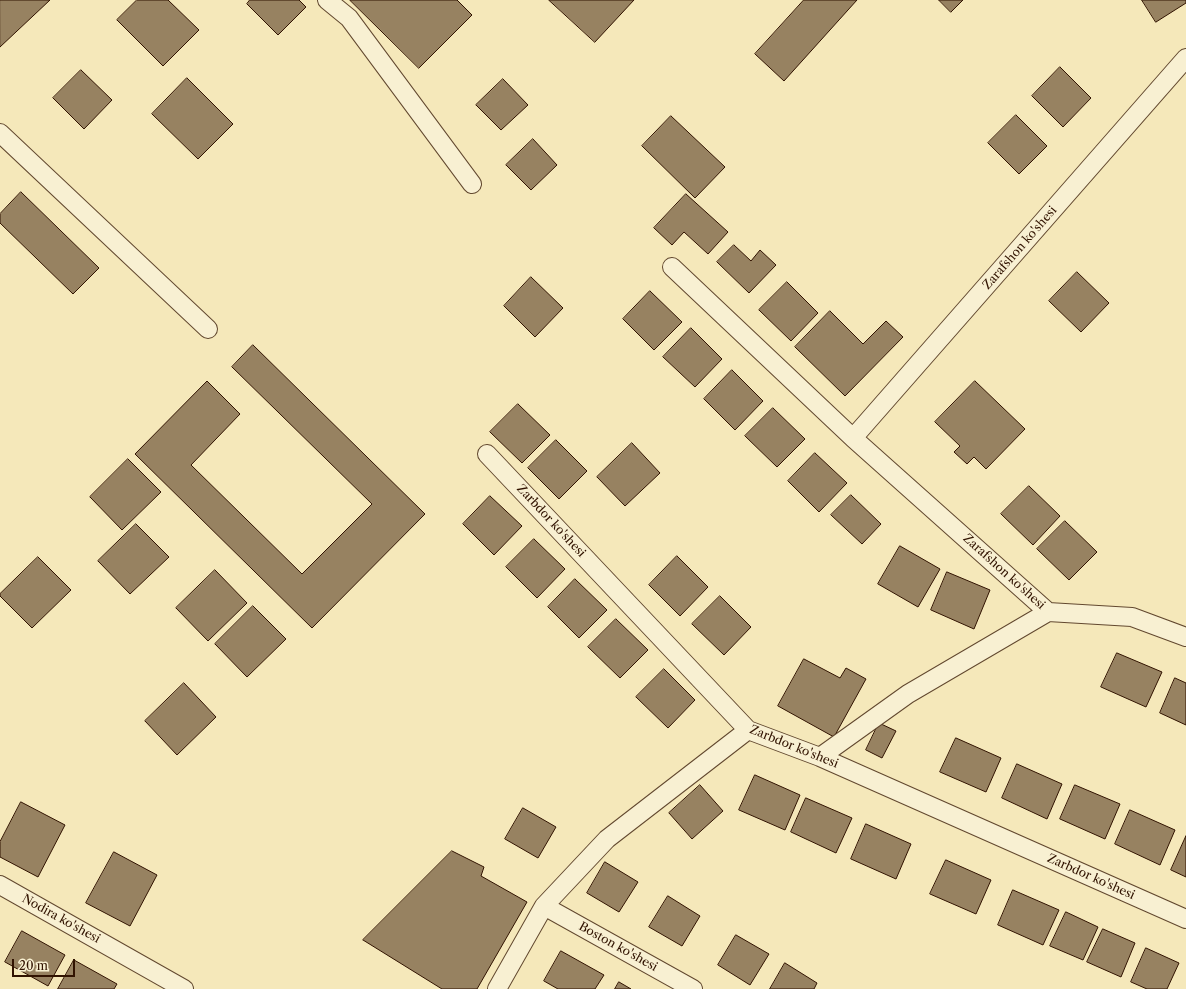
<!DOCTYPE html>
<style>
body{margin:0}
#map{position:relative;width:1186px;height:989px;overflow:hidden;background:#f5e8ba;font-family:"Libre Caslon Text",serif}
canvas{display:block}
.scale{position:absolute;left:12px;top:959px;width:63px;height:18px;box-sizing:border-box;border:2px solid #311301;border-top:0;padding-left:5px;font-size:12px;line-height:14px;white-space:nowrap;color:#311301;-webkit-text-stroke:3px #f8f0d2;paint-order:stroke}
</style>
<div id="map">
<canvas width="1186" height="989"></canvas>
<div class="scale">20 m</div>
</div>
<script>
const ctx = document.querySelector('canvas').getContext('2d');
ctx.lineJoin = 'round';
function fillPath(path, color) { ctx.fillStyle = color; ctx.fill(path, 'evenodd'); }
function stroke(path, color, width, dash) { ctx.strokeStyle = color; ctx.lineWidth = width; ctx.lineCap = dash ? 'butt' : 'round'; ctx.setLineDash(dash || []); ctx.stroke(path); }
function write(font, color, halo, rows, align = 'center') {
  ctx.font = font + ' "Libre Caslon Text",serif'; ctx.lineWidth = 3; ctx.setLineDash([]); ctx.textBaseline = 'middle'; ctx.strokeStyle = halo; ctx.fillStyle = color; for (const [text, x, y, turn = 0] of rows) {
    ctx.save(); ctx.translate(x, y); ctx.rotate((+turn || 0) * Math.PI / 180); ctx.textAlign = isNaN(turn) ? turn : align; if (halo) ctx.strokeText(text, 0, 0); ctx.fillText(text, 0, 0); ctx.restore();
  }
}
const building = new Path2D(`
 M0,0H50L0,47Z
 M137,0H168L199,30L163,66L117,20Z
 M250,0H299L306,7L278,35L247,4Z
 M350,0H457L472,15L419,68Z
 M549,0H634L595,42Z
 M804,0H857L784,81L755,54Z
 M939,0H963L951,12Z
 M1142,0H1186V3L1156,22Z
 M1060,67L1091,98L1063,127L1032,96Z
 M81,70L112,100L84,129L53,98Z
 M187,78L233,124L198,159L152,114Z
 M503,79L528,105L501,130L476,105Z
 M1016,115L1047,146L1019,174L988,143Z
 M671,116L725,167L695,198L642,146Z
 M533,139L557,165L531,190L506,165Z
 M21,192L99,268L73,294L0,223V214Z
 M686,194L728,232L708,254L684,232L672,245L654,228Z
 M734,245L751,261L760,250L776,265L749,293L717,262Z
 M1077,272L1109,303L1081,332L1049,301Z
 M531,277L563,308L535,337L504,306Z
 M787,282L818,313L791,341L759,310Z
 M650,291L682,322L654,350L623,319Z
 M830,311L863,344L886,321L903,337L845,396L795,347Z
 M691,328L722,359L695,387L663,357Z
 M253,345L425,514L312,628L135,454L207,381L240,414L191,465L302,574L372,504L232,367Z
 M732,370L763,401L735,430L704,399Z
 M975,381L1025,429L986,469L974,457L967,464L954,452L960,446L935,422Z
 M518,404L550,435L522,463L490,432Z
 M773,408L805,439L777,467L745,436Z
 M556,440L587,471L559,499L528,468Z
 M632,443L660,473L625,506L597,477Z
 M815,453L847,483L819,512L788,481Z
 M128,459L161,492L122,530L90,497Z
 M1029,486L1060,516L1033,545L1001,514Z
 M851,495L881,524L862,544L831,515Z
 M490,496L522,526L494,555L463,524Z
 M1065,521L1097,552L1069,580L1037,549Z
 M136,524L169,557L130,594L98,561Z
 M534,539L565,569L537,598L506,567Z
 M900,546L940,569L918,607L878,584Z
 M677,556L708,587L680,616L649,585Z
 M38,557L71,590L32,628L0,596V594Z
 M215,570L247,603L208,641L176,608Z
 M947,572L990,590L974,629L931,610Z
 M575,579L607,610L579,638L548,607Z
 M720,596L751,627L724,655L692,624Z
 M253,606L286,639L247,677L215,644Z
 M616,619L648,650L620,678L588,647Z
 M1117,653L1162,672L1146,707L1101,687Z
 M804,659L840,678L846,668L866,679L834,737L778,706Z
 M664,669L695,700L668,728L636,697Z
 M1175,678L1186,683V725L1160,713Z
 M184,683L216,717L177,755L145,721Z
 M879,723L896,731L882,758L866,750Z
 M956,738L1001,758L986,792L940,772Z
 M1017,764L1062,784L1047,819L1002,798Z
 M755,775L800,795L785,830L739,810Z
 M700,785L723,811L692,839L669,813Z
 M1075,785L1120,804L1105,839L1060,819Z
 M806,798L852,818L836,853L791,832Z
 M21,802L65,825L38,877L0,857V842Z
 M523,808L556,827L538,858L505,839Z
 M1130,810L1175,830L1160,865L1115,844Z
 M866,824L911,844L896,879L851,859Z
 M1186,836V877L1171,870Z
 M452,851L484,867L481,876L527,902L477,989H442L363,940Z
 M114,852L157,875L130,926L86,903Z
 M946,860L991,880L976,914L930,894Z
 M605,862L638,882L619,912L587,893Z
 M1013,890L1059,910L1043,945L998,925Z
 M668,896L700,916L682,946L649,927Z
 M1066,912L1098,927L1083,960L1050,946Z
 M1103,929L1135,943L1121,977L1087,962Z
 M22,931L65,955L48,986L5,962Z
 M736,935L769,954L750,985L718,965Z
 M1146,948L1179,963L1167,989H1147L1131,982Z
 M561,951L604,975L595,989H558L544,981Z
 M74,960L117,984L114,989H58Z
 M785,963L817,983L814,989H770Z
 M619,982L631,989H615Z`);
fillPath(building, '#978261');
stroke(building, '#311301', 1);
const minor = new Path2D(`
 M327,0L349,18L472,184
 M0,133L208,329
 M672,267L853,438L1048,612L1132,617L1186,637
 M853,438L1186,58
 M487,454L748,730L820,757L1186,919
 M820,757L908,694L1048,612
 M0,885L184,989
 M544,906L693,989
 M497,989L544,906L607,839L748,730`);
stroke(minor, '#62482f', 20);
stroke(minor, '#f8f0d2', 18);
write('12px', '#311301', '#f8f0d2', [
 ["Zarafshon ko'shesi",1020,248,-49],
 ["Zarbdor ko'shesi",551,521,47],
 ["Zarafshon ko'shesi",1004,572,42],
 ["Zarbdor ko'shesi",794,747,22],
 ["Zarbdor ko'shesi",1091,877,24],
 ["Nodira ko'shesi",61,919,29],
 ["Boston ko'shesi",618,947,29]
]);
</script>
